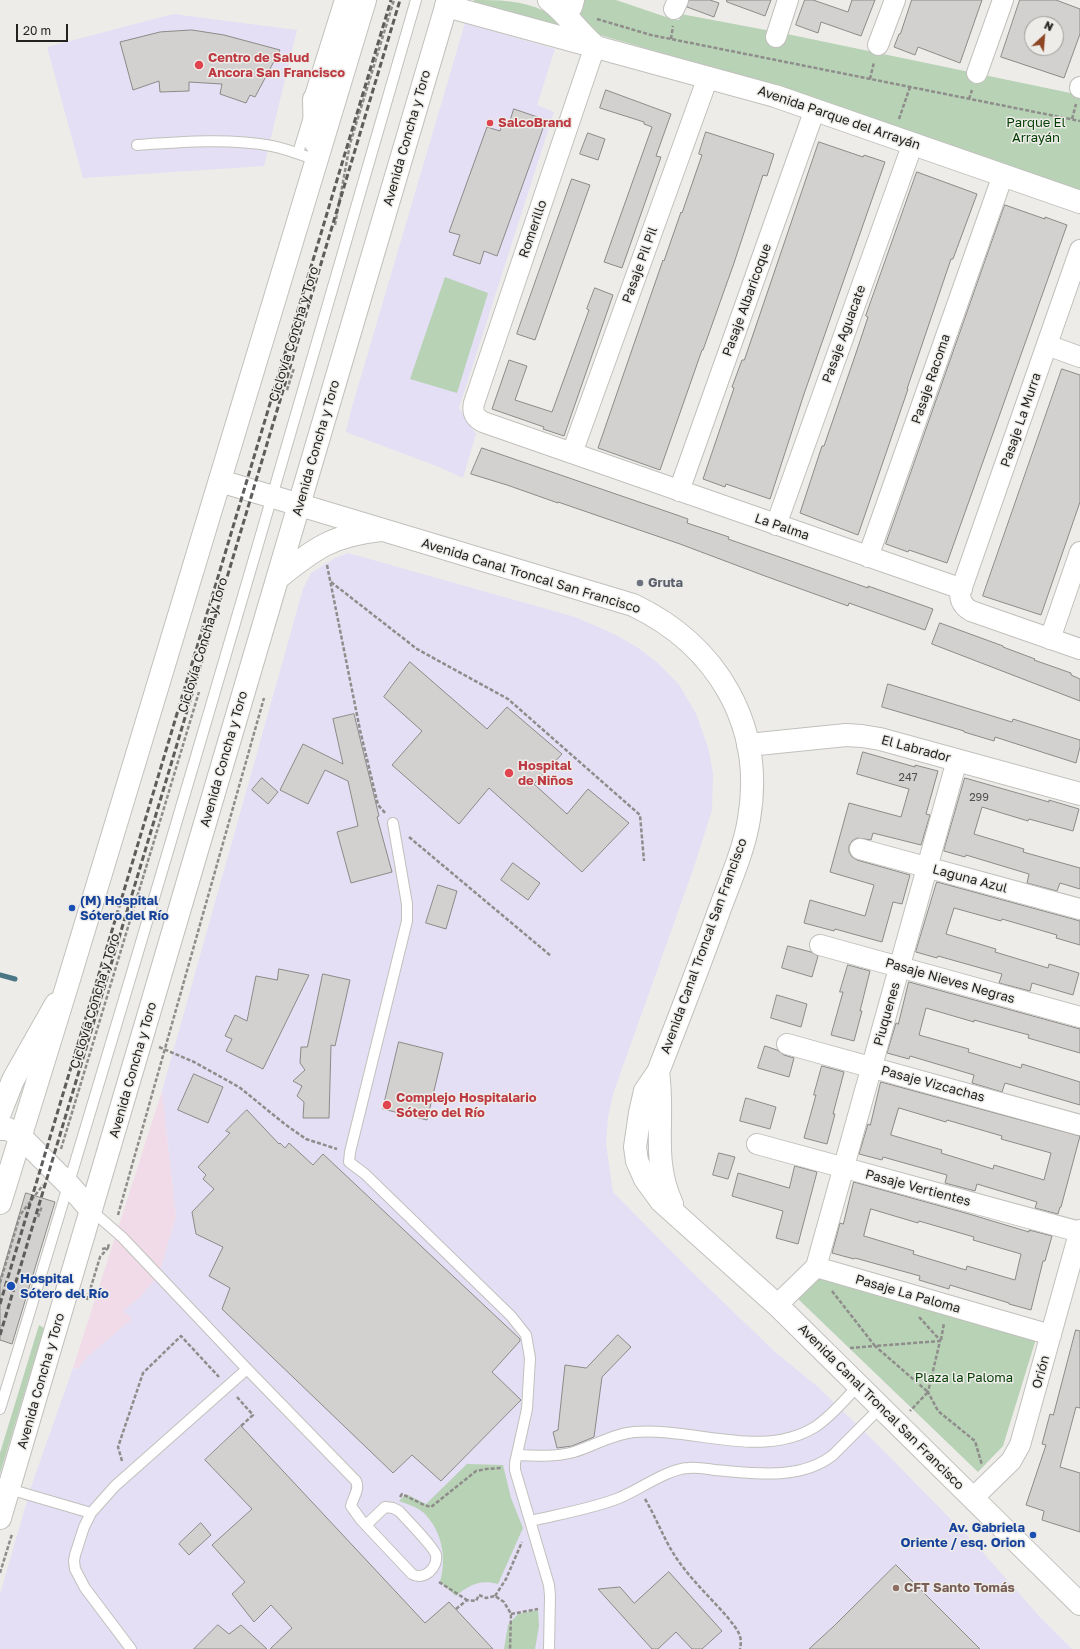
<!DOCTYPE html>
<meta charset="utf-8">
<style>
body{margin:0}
#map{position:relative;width:1080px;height:1649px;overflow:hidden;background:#edece9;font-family:"Golos Text",sans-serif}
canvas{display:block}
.north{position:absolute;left:1024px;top:16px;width:40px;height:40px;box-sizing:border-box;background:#edece9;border:1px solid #9c9b99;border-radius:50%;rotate:26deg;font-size:11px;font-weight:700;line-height:16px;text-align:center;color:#222221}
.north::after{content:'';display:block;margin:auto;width:14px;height:18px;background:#8d4623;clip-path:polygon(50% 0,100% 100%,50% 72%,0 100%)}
.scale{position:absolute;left:16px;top:24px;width:52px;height:18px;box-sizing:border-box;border:2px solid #222221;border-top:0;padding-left:5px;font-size:12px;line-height:14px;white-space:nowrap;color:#222221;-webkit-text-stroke:3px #edece9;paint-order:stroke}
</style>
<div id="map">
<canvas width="1080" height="1649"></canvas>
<div class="north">N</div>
<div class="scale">20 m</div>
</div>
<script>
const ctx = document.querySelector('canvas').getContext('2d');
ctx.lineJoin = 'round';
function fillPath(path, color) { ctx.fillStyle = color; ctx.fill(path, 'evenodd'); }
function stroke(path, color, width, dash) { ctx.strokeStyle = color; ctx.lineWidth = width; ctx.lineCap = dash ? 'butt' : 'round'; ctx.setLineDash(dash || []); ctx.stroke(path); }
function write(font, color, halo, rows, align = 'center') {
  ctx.font = font + ' "Golos Text",sans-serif'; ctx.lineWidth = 3; ctx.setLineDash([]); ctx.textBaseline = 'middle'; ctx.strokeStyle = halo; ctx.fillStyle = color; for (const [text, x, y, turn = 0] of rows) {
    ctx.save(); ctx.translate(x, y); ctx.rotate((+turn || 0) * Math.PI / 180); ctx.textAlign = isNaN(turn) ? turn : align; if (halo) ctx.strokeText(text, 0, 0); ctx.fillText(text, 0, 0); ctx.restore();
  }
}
fillPath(new Path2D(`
 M162,1091L176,1216L159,1275L140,1297L124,1310L132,1319L87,1357L78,1369L73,1368Z`), '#f1dbe9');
fillPath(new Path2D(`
 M173,14L297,30L264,166L83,178L47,47Z
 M465,23L555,49L537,105L554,112L459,408L476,434L463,478L439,467L346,432L352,407Z
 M348,553L575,617L614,634L637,647L658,663L680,686L696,714L708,747L713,773L712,810L694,867L613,1094L608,1117L606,1144L613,1192L689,1269L774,1351L818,1387L878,1445L978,1547L1039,1616L1072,1649H0V1594L32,1484L73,1368L78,1369L87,1357L132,1319L123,1311L140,1297L159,1275L176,1216L162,1091L303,589L311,573L335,558Z`), '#e4dff4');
fillPath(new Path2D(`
 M474,0C499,0 522,0 544,11C552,17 560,26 567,33L472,7Z
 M578,0H616L672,19L679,20L681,14L787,34L1080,95V193L761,82L583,30L582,16L575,8Z
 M445,277L488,293L457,393L410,379Z
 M818,1273L1036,1339L1003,1446L978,1472L795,1296Z
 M39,1325L44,1328L0,1474V1453Z
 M467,1464L503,1465L511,1498L523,1528L498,1584C480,1579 469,1585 456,1596L440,1582C447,1558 442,1531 424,1513C417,1507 407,1504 399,1501L406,1494L426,1504Z
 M538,1610L539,1626L535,1649H504L508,1625L518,1614Z`), '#b8d2b6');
stroke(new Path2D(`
 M0,975L15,979`), '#4a7686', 5);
const building = new Path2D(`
 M689,0H710L719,3L714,17L687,7Z
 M727,0H771L765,16L727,2Z
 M805,0H813L848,12L852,0H875L861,36L821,22L818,33L796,25Z
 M912,0H982L960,63L918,47L915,55L894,47L899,34H900Z
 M1020,0H1056L1080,9V34L1064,78L1001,57ZM1032,24H1056V48H1032Z
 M192,30L224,35L280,50L255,97L250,95L246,103L220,94L222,84L189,82V91L160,92L159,81L133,90L120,42L160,32Z
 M606,90L671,114L656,156L661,157L622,268L604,262L652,127L644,124V122L600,108Z
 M514,109L546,120L497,256L484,251L480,264L453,255L460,235L449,232L487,127L500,131L502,124L508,126Z
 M706,132L774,154L767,176L763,175L734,263L703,350H702L660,470L598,448L663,260L664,261L681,212L682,213L702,155L699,154Z
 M588,133L605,139L598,160L580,154Z
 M819,142L863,157L864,155L885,162L804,394L770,499L726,484L725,487L703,479L734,388L732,387L742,360H744Z
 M917,172L977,194L953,259H951L907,389H908L858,535L800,513L822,446H824L855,356L868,317L866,316Z
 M572,179L590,185L535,340L517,334Z
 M1005,205L1045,219V217L1067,225L947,563L909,550L908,552L886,544Z
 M595,288L613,295L564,436L543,429L544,427L492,409L509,360L527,366L515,400L552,412L589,310L587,309Z
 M1062,369L1080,375V502L1041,615L983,596Z
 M482,448L674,514L688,519L687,523L729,537L728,539L868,588V586L933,609L925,630L849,603L848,606L765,576L680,544L558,502V503L507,485L471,474Z
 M940,623L1003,646V647L1035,659L1034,660L1071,673V675L1080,679V701L932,644Z
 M410,662L487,729L507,707L562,754L534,784L567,814L588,789L629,823L582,872L489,788L459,824L392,765L422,731L384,697Z
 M888,684L1012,722L1013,719L1080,740V747L1076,763L995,737L994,741L964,732V731L882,707Z
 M354,714L379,816L377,817L392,872L351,883L337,832L358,826L348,781L325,770L308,804L280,790L303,744L343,764L333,719Z
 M863,752L915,767V765L938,771L926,814L930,815L921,845L873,833L871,840L857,838L852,841L849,846V852L852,857L857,860L910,875L902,904L893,902L882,942L835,929L834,931L804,923L810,900L865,916L874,885L830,872L849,803L901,817L909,789L857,774Z
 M262,778L278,792L268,804L252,790Z
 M965,778L1049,802V800L1079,809L1073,831L1029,819L1028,821L982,807L974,834L1024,849L1023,852L1080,868V889L1060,883L1057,891L1027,883L1029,874L966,855L965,857L944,851Z
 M513,863L540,883L528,900L501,880Z
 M937,882L1080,921V945L1056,938L1057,935L1002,919L1001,921L954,908L946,934L996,949L995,952L1048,968L1049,964L1079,973L1073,995L1032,983L1030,991L999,983L1002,974L938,956L937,958L916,952Z
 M438,885L457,891L446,929L426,923Z
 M788,946L811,952L818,956L812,977L782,968Z
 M848,965L870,971L860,1011H862L854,1041L831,1035L843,992H840Z
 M279,969L309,975L263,1069L226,1051L232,1039L225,1036L235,1015L247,1021L256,976L277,980Z
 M323,974L350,980L335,1046L331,1045L329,1118H303L304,1102L297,1096L302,1086L293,1081L305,1070L300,1063L301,1047H307Z
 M909,982L1080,1029V1053L1028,1038L1029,1035L1003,1028L974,1020V1022L926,1008L919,1035L969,1049L968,1052L1021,1068L1022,1064L1080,1082V1105L1005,1083L1002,1092L972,1083L974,1075L910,1056L909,1059L887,1053L896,1023L898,1024Z
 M777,995L807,1004L801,1027L771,1018Z
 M399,1042L443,1053L427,1120L383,1109Z
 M765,1046L777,1050L784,1055L794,1058L789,1077L758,1068Z
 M822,1066L844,1072L833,1114H835L827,1144L804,1138L816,1095H814Z
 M194,1074L223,1087L208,1123L178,1110Z
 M881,1082L1080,1136L1061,1207H1060L1058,1214L1035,1208L1037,1202L977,1184L975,1191L945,1183L947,1175L883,1157L882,1160L859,1154L868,1124L870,1125ZM899,1108L946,1122L947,1120L1002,1136L1001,1139L1051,1153L1044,1180L994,1165L993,1169L941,1153L942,1150L891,1135Z
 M746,1098L776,1107L770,1129L740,1121Z
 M247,1110L279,1144L280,1143L285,1148L289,1143L313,1165L323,1154L520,1339V1341L492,1372L521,1400L441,1481L412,1455L393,1473L222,1309L230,1288L209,1276L223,1247L196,1234L192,1212L214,1189L203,1179L206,1175L198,1167L230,1133L226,1131Z
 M719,1153L735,1157L728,1179L713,1175Z
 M795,1166L817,1172L798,1244L776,1238L783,1211L732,1196L738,1173L789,1188Z
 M854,1182L969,1214L1029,1232V1230L1052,1236L1045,1261H1043L1031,1310L1009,1304V1303L950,1285L949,1289L919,1280L920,1276L855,1258L854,1259L832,1253L840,1223L843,1224ZM871,1209L918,1223L919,1221L974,1237L973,1240L1021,1254L1015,1280L967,1266L966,1270L913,1254L914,1251L864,1236Z
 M26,1193L55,1202L12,1344L0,1340V1280Z
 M1076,1330L1080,1331V1408L1076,1407L1060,1467L1080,1473V1532L1042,1520L1044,1511L1026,1505L1046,1445L1042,1444L1050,1414L1053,1415Z
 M618,1335L631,1347L602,1377L594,1437L572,1446L557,1448L553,1432L558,1430L565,1365L586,1368Z
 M241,1426L425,1623L449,1602L493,1649H270L292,1628L271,1605L254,1622L232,1594L245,1582L212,1545L252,1509L205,1460Z
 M201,1523L211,1535L189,1555L179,1544Z
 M896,1565L980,1649H809L834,1626Z
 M669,1572L722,1631L702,1649H692L676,1632L658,1649H652L598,1589L620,1587L634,1603Z
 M218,1625L229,1634L241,1625L267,1649H194Z`);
fillPath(building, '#d3d1cf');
stroke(building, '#8c8b88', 1);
const lane = new Path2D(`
 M137,145C180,142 230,138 272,146C287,149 302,155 316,160
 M298,153L308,120
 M393,823L407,904V921L350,1152L349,1162L365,1174L511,1316L526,1335L530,1358L527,1409L515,1463V1470L549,1585L550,1596L549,1649
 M91,1210L122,1237L247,1369L356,1481C360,1490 353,1497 351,1506L361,1520L412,1574C424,1581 438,1568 436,1555C434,1547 406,1519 399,1511L393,1508L385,1507L366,1525
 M0,1409C144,941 280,470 416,0
 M517,1455C535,1456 556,1457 574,1452C594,1446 612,1434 634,1432C694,1427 761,1460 815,1427C832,1416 845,1399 859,1385
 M9,1489L91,1513
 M531,1521C560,1514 591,1509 619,1498C639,1490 667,1469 688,1468C697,1467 707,1469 715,1470C753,1473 800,1481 833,1455L881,1407
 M131,1649L85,1588L75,1569L74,1561L75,1555L84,1527L91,1513L115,1486L247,1369`);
const street = new Path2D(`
 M674,9L678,0
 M566,14L572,7L574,0
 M776,37L788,0
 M878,45L895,0
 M595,46L474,403C472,412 475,418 483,422L962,589
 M977,73L1003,0
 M1080,88V87
 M314,99L345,0
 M1080,250L960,593C960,602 964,607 971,611L1080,649
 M1047,345L1080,357
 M572,453L708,77
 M679,491L815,109
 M776,525L913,143
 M868,557L1003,175
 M1050,639L1080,552
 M860,849L1080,909
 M820,945L1080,1017
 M787,1044L1080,1125
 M757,1144L1080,1232
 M816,1267L957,760
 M816,1267L1051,1335
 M777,1305L816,1267
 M973,1498L1011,1461L1020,1445L1080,1230`);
const secondary = new Path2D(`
 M549,0C566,13 578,31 594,45
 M446,6L775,96L1080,202
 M220,481L633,605C717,645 765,725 749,819C744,850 730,881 719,911C700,964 679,1018 658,1072L645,1091L640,1113L635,1147L637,1161L645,1179L661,1201L777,1305L1080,1604
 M748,745L846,735L862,736L880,739L1080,794
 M658,1072C665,1118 651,1159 672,1204
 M0,1113L13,1080L56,1004`);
const primary = new Path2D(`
 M346,0L350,35
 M314,99L315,142
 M278,578C315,548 333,535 381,530
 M0,1129H8L20,1136L69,1185L91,1210
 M0,1203L70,976L365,0
 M0,1518L448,0`);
stroke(lane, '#c1c0bd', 12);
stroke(street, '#c1c0bd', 22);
stroke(secondary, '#c1c0bd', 24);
stroke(primary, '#c1c0bd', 24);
stroke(new Path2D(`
 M597,19L651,35L1080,121
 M671,39L673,26
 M870,79L874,62
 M969,99L972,90
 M899,119L910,87
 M1072,119L1076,104
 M335,225L350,144L394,0
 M287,390L294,368
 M327,565L360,730L378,805L386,814
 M331,582L417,649L508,699L640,815L644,861
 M409,837L551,956
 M159,1047L194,1062L239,1087L286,1125L306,1139L337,1149
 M61,1149L199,692
 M118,1215L264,698
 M38,1217L42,1206
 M102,1249L108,1248L109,1243
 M0,1283L20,1215L43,1185
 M832,1291L875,1346L940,1341L928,1392L938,1411L975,1441L982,1465
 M87,1300L100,1257L108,1248
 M919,1317L940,1340
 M941,1340L944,1323
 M850,1348L875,1346L928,1392L910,1411
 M237,1397L253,1415L241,1426
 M122,1461L118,1447L143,1373L181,1336L219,1377
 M400,1497L402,1494L424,1505L431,1507L476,1471L486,1469L501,1468
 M645,1499C657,1519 664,1540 677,1559C692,1581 712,1599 729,1619C737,1630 743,1635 740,1649
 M0,1573L12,1534
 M439,1582L467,1600
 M495,1596L506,1579L522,1542
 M456,1609L467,1600L476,1601L479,1595L486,1598L495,1596L504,1602L511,1614L510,1649
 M511,1614L538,1609`), '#8e8d8b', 2.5, [4, 2]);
stroke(lane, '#fff', 10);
stroke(street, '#fff', 20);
stroke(secondary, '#fff', 22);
stroke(primary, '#fff', 22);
stroke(new Path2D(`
 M0,1304L391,0
 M0,1335L400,0`), '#5d5d5b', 3, [6, 3]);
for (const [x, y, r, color] of [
 [199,65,5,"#e0444e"],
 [490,123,4,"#e0444e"],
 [640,583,4,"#6b7280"],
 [509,773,5,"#e0444e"],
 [72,908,4,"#1a4fb4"],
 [387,1105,5,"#e0444e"],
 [11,1286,5,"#1a4fb4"],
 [1033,1535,4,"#1a4fb4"],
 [896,1588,4,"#8d6e63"]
]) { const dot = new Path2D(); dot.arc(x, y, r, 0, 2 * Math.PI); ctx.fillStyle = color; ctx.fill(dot); stroke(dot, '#edece9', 1.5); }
write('11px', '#4e4e4c', null, [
 ["247",908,778],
 ["299",979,798]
]);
write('bold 13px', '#be3a42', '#edece9', [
 ["Centro de Salud",208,58],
 ["Ancora San Francisco",208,73],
 ["SalcoBrand",498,123],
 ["Hospital",518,766],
 ["de Niños",518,781],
 ["Complejo Hospitalario",396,1098],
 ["Sótero del Río",396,1113]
], 'left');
write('13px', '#222221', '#edece9', [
 ["Avenida Parque del Arrayán",839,118,19],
 ["Avenida Concha y Toro",407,138,-74],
 ["Romerillo",533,229,-71],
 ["Pasaje Pil Pil",640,265,-70],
 ["Pasaje Albaricoque",747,300,-70],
 ["Ciclovía Concha y Toro",294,334,-73],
 ["Pasaje Aguacate",844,334,-70],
 ["Pasaje Racoma",931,379,-71],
 ["Pasaje La Murra",1021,420,-71],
 ["Avenida Concha y Toro",316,448,-74],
 ["La Palma",782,527,19],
 ["Avenida Canal Troncal San Francisco",531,576,17],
 ["Ciclovía Concha y Toro",203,645,-73],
 ["El Labrador",916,749,15],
 ["Avenida Concha y Toro",224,759,-74],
 ["Laguna Azul",970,879,15],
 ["Avenida Canal Troncal San Francisco",704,946,-70],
 ["Pasaje Nieves Negras",950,981,16],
 ["Ciclovía Concha y Toro",95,1001,-73],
 ["Piuquenes",887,1014,-74],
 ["Avenida Concha y Toro",133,1070,-74],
 ["Pasaje Vizcachas",933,1084,15],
 ["Pasaje Vertientes",918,1188,15],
 ["Pasaje La Paloma",908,1294,16],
 ["Orión",1041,1372,-75],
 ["Avenida Concha y Toro",41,1381,-74],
 ["Avenida Canal Troncal San Francisco",881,1407,45]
]);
write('13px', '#033e03', '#edece9', [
 ["Parque El",1036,123],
 ["Arrayán",1036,138],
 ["Plaza la Paloma",964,1378]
]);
write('bold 13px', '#5b616d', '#edece9', [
 ["Gruta",648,583]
], 'left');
write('bold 13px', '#164399', '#edece9', [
 ["(M) Hospital",80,901],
 ["Sótero del Río",80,916],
 ["Hospital",20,1279],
 ["Sótero del Río",20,1294],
 ["Av. Gabriela",1025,1528,"right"],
 ["Oriente / esq. Orion",1025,1543,"right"]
], 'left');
write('bold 13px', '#785e54', '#edece9', [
 ["CFT Santo Tomás",904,1588]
], 'left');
</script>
